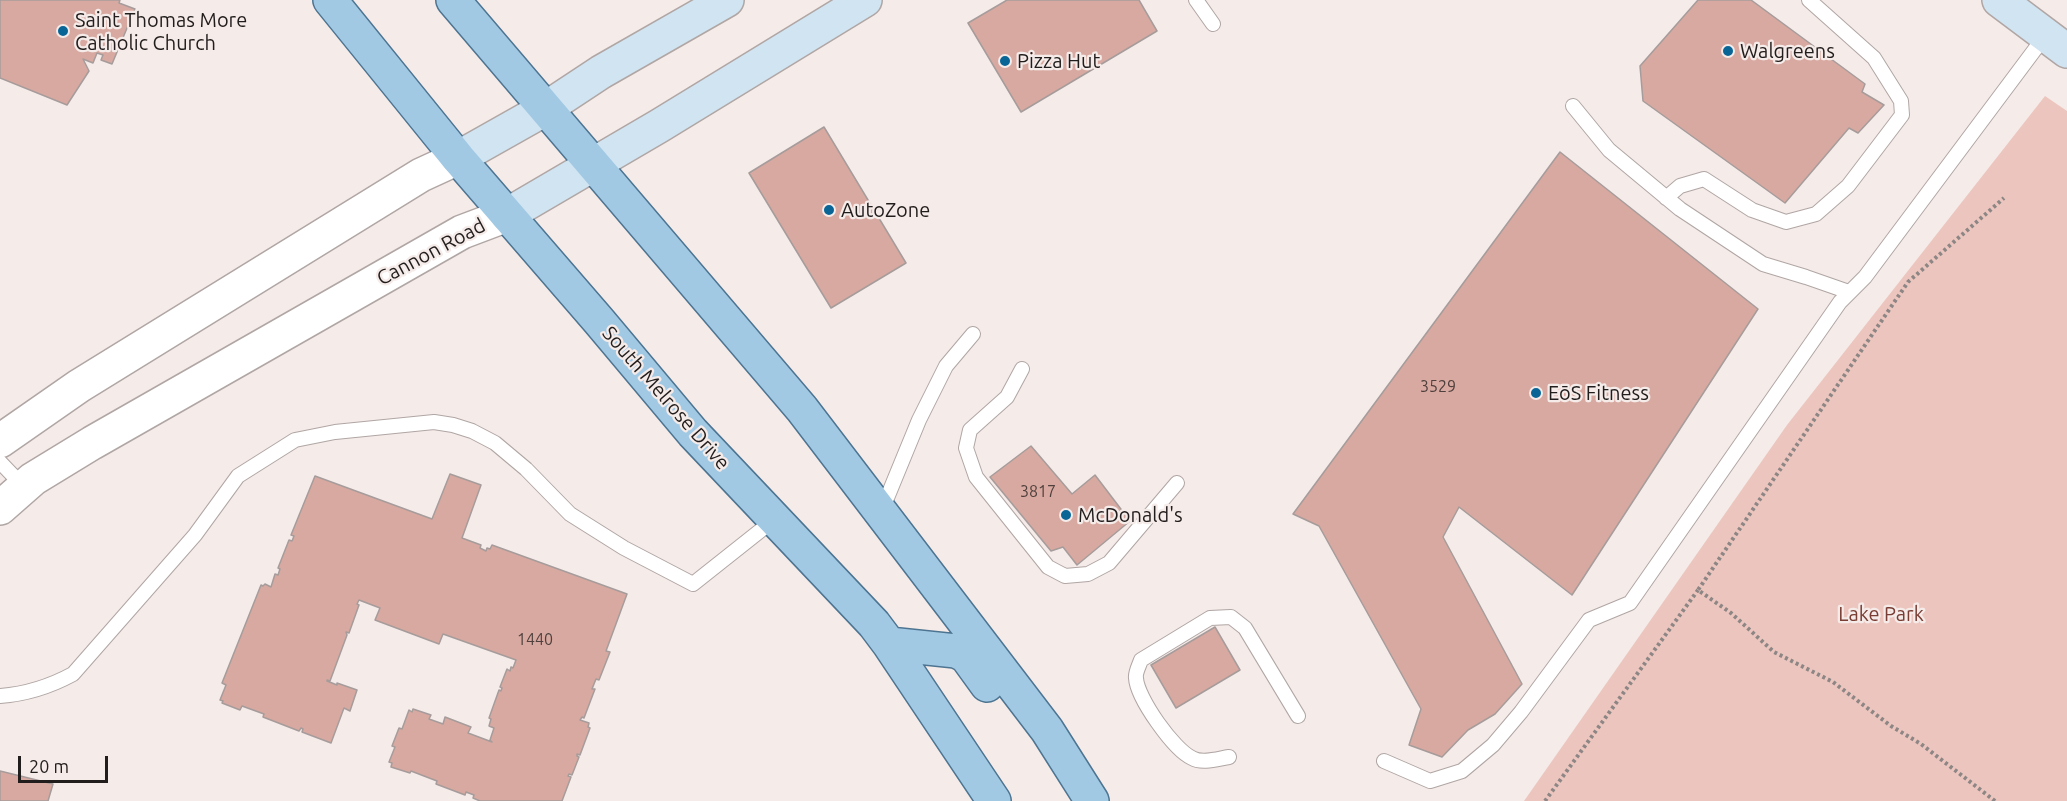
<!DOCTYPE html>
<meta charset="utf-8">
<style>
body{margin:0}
#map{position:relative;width:2067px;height:801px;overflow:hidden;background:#f5ebe9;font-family:Ubuntu,sans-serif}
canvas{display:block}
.scale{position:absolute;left:18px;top:756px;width:90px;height:27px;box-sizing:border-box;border:3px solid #211d1c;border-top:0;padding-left:8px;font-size:18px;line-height:21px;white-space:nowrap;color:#211d1c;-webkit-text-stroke:4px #f5ebe9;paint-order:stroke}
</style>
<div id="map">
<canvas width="2067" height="801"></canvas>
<div class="scale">20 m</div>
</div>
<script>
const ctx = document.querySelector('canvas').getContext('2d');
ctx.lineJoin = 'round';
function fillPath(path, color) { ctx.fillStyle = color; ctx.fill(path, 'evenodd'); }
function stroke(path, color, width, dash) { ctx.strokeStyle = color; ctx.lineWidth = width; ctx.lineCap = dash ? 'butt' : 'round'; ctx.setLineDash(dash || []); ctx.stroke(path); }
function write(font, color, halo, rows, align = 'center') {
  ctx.font = font + ' Ubuntu,sans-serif'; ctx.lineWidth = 4.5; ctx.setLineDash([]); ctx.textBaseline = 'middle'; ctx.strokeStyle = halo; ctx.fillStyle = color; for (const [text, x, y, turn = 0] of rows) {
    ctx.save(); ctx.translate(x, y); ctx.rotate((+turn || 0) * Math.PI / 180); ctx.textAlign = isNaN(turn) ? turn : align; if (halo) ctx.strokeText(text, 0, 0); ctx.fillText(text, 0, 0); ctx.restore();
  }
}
fillPath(new Path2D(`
 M2045,96L2067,111V801H1524L1787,425Z`), '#ecc6be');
const building = new Path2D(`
 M0,0H120L119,3L135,9L112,64L101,60L103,55L97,53L93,63L83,59L89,71L67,105L0,78Z
 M1007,0H1139L1157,31L1021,112L968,23Z
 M1698,0H1751L1865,84L1862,92L1884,105L1858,133L1849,128L1785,203L1643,101L1640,66Z
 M824,127L906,263L831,308L749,173Z
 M1560,152L1758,309L1572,595L1459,507L1443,537L1522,684L1495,714L1468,730L1442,757L1409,745L1421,709L1319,526L1293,514Z
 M1031,446L1072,494L1095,475L1130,521L1077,565L1063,547L1051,551L990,477Z
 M450,474L481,485L462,538L481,545L480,548L486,551L487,548L490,549L492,545L627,594L606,651L610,652L599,680L596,679L592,689H595L584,718L582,717L580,720L589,723L588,727L590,728L580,755L577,754V756L579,757L572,775L569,774L568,776L571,777L562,801H480L473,798L474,795L466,792L465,795L436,784L437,781L411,771L410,773L391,767L392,763L389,762L395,747L392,746L399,728L402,729L409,710L412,712L413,709L431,715L429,719L443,724L445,717L471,727L468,733L492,742L490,740L494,728L489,726L491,719L489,718L499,690L501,691L502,688L500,687L507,669L510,671L511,667L513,668L516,660L443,634L439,644L375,620L380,608L359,600L357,604L359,605L349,633L346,632L347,635L330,681L327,680V681L337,685V683L357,690L350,711L344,708L331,743L302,732L303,729L301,728L299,731L263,717L264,714L242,706L240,710L222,703L223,701L220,700L226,685L222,683L261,585L263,586L265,584L271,587L275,574L278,575L280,569L278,568L289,540L292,541L294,536L291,535L315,476L432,519Z
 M1215,627L1240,670L1176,708L1151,665Z
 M0,771L53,784L48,801H0Z`);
fillPath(building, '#d8a9a0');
stroke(building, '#a69c9b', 1.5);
const service = new Path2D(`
 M1196,0L1213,24
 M1573,106L1609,150L1680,209L1763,264L1806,277L1849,292
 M1666,198L1680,186L1704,179L1752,210L1786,222L1816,214L1848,186L1902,115L1901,101L1874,58L1809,0
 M1022,369L1007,397L970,430L966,448L976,477L1048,567L1065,576L1088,574L1109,563L1177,483
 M0,462L24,487
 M882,510L919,420L946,366L973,334
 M0,696C27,694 49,687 73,674L195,535L238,476L295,440L335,432L434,422L453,425L472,431L495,443L526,469L570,514L624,548L693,584L775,519
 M1229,757C1217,759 1202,764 1192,758C1174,750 1137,698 1136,678C1135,673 1139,666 1141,660L1210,618L1231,617L1245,628L1298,716
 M1384,761L1430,781L1462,771L1493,745L1521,712L1589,620L1630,603L1840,302L1865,277L2045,36`);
const tertiary = new Path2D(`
 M0,441L79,386L421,175L458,158
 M0,508L33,479L92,443L462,232L507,215`);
const secondary = new Path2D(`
 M1999,0L2067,51
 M458,158L545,109L601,72L727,0
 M507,215L659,126L865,0`);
const primary = new Path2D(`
 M330,0L458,158L599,321L693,433L874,624L889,644L994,801
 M453,0L802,409L1047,730L1092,801
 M889,644L956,651L966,656L987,685`);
stroke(service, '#b0a6a4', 16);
stroke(tertiary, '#b0a6a4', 36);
stroke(secondary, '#b0a6a4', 36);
stroke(primary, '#4d7592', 36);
stroke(new Path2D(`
 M1545,801L1698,590
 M1995,801L1921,744L1891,726L1833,682L1774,652L1731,613L1698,590L1908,282L2004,198`), '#8d8685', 4, [3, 3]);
stroke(service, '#fff', 14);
stroke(tertiary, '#fff', 33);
stroke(secondary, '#d0e4f2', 33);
stroke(primary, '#a2c9e4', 33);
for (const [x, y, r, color] of [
 [63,31,6,"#096595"],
 [1728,51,6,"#096595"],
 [1005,61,6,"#096595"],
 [829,210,6,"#096595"],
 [1536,393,6,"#096595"],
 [1066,515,6,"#096595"]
]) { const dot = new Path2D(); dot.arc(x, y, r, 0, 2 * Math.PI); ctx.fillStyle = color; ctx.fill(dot); stroke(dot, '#f5ebe9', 2); }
write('16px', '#4f403d', null, [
 ["3529",1438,387],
 ["3817",1038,492],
 ["1440",535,640]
]);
write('20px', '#211d1c', '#f5ebe9', [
 ["Saint Thomas More",75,20],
 ["Catholic Church",75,43],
 ["Walgreens",1740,51],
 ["Pizza Hut",1017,61],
 ["AutoZone",841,210],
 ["EōS Fitness",1548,393],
 ["McDonald's",1078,515]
], 'left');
write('20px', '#211d1c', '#f5ebe9', [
 ["Cannon Road",431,252,-28],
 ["South Melrose Drive",666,398,49]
]);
write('20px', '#793d33', '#f5ebe9', [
 ["Lake Park",1881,614]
]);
</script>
